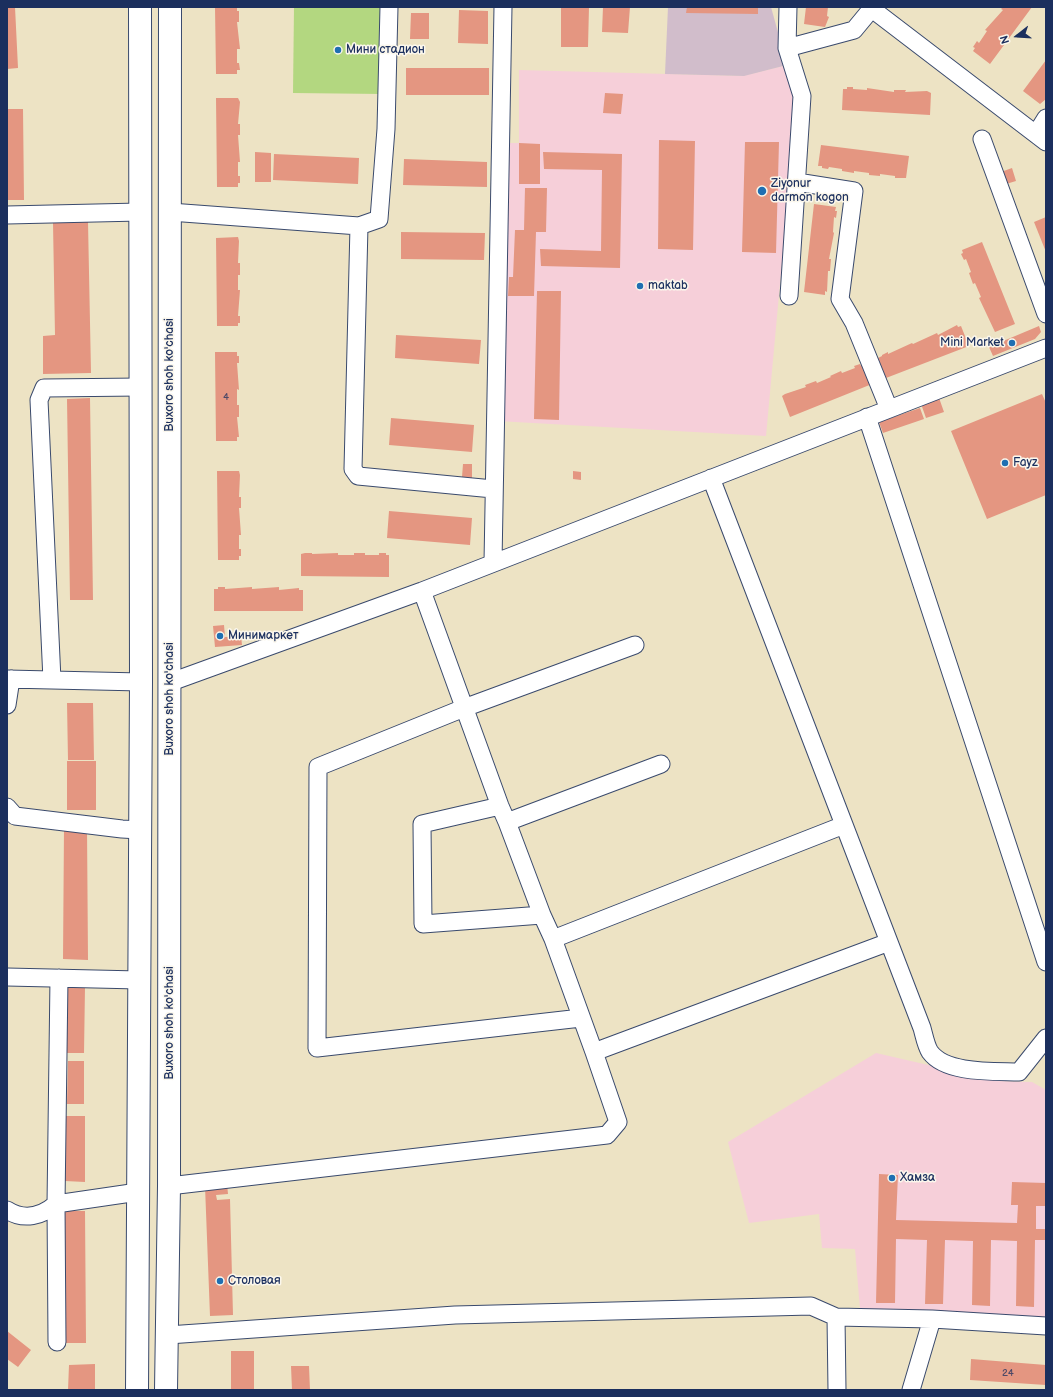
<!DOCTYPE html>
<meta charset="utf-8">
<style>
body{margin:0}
#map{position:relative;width:1053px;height:1397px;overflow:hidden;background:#ede3c4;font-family:"Balsamiq Sans",sans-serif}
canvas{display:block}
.frame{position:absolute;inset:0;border:8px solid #1b2f5e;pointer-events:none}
.north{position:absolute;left:997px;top:16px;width:40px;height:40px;-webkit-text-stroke:3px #fbf7ec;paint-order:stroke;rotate:253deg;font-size:11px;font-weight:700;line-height:16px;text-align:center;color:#1b2f5e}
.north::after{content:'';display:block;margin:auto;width:14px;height:18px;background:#1b2f5e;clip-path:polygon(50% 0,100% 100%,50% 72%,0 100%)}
</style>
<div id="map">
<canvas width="1053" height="1397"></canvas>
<div class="frame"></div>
<div class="north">N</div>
</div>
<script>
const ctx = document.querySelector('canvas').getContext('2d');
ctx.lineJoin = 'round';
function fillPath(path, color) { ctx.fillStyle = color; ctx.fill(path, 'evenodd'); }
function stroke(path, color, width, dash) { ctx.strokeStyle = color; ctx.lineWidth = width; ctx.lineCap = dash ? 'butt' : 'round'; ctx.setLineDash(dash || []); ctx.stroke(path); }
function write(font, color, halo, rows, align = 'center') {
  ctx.font = font + ' "Balsamiq Sans",sans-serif'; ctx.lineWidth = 3; ctx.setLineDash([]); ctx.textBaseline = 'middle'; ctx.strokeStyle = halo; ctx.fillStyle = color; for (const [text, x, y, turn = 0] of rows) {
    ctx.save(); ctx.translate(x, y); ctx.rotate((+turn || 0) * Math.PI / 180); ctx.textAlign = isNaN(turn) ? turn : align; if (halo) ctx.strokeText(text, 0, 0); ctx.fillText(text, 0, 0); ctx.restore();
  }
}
fillPath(new Path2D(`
 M787,65L797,99L766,436L497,421L504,143H519V70L743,76Z
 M876,1053L998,1081L1032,1082L1046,1090V1318L860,1309L855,1249L822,1248L819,1214L749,1223L728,1142Z`), '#f6cfd9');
fillPath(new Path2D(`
 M668,7H771L787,65L744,76L665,74Z`), '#d1bdcb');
fillPath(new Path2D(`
 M294,7H383L382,94L293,93Z`), '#b3d780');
fillPath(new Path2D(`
 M7,7H15L18,68L7,69Z
 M215,7H237V11H239V22H237L240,49H237V63H239L240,70H237V74H216Z
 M561,7H589L588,47H561Z
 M603,7H630L628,33L602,32Z
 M687,7H758V14L686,13Z
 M806,7H828L827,16L829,17L825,27L804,24Z
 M1003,7H1032L990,64L973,51L975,48L973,47L977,41L979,43L987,31L985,30L1003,10L1001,9Z
 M459,10L488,11V44L458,43Z
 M411,13H429V39H410Z
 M1046,60V99L1040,104L1023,91Z
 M406,68H489V95H406Z
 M847,87H853V89L867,90V88L894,92V90H906L905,92L927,91L931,93L930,115L842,110L843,89H847Z
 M605,93L623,94L621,114L603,113Z
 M216,98H238L240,102L238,124H240V135H238L240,162H238V176H240V183H238V187H217Z
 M7,109H23L24,200H7Z
 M659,140L695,141L693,250L658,249Z
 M745,142H779L776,253L742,252Z
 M519,143L540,144V184H519Z
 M821,145L909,156L906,178H895V176L880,174V176L869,175V173L854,171V173L842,171V169L829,167L828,169L822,168V166H818Z
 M255,152L271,153V182H255Z
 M543,152L622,154L620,268L541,266L540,249L601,251L602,170L544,169Z
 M274,154L359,158L358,184L273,180Z
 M404,159L487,162V187L403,185Z
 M1012,168L1016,181L1006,184L1001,172Z
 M525,188H547L546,232H536L534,296H508L509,277H513L515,230H524Z
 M814,204L836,207L835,211H837L836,218L834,217L833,232L834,233L829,259H831L830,271H828L827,292L825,291V295L804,292Z
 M1046,217V252L1034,222Z
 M88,222L91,373L43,374V336L55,335L53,223Z
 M401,232L485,233L484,260L401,259Z
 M238,237L239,241L238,263H240V275H238V290H240L238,316H240V323H238V326H217L216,238Z
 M982,242L1015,324L995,332L979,298L981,297L975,283L973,284L969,273L971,272L966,259L964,260L961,254L963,253L962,250Z
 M537,291H561L559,420L534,419Z
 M957,325L958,327L961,326L969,346L886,378L878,358L882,356V355L888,352V354L912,343L913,344L937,333L938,335Z
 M1039,326L1041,332L1035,339L993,356L989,347Z
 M396,335L481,340L479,364L395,358Z
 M215,352H237V356H239V363H237L239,390L237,389V405H239V417H237L239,437H237V441H216Z
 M860,364L861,366L864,364L872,384L790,417L782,396L785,394L806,387L805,385L816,381L817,383L831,377L830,376L841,371L842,373L855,368L854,366Z
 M1042,394L1046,403V495L987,519L951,431Z
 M938,395L944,412L926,418L920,401Z
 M90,398L93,600H70L67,399Z
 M920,408L924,419L883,433L879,422Z
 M391,418L474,425L472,452L389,445Z
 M463,464H472V478L462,477Z
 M217,471H239L240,475L239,497H241V508H239L241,535H239V549H241V556H239V560H218Z
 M573,471L581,472V480L573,479Z
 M389,511L472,518L470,545L387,538Z
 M305,553H312V554L338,553V555H354V553H365V555H379V553H386V555H389V577L301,576V554Z
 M218,587H225V589L252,587V589L279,587V590L299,588V590H303V611H214V589H218Z
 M224,625L225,637L241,636L242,645L215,647L213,626Z
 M67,703H93L94,760H68Z
 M67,761H96V810H67Z
 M64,828H87L88,960L63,959Z
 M64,987H85L84,1053H64Z
 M68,1061H84V1104H67Z
 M66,1116H85V1182L65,1181Z
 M879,1174L898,1175L896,1220L1017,1223L1018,1205H1011L1012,1182L1046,1183V1206H1036V1229H1046V1240H1035L1034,1307L1016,1306L1017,1241L991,1240L990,1306L972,1305L973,1241L945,1240L943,1304H925L927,1240L896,1239L895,1303H876Z
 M227,1184L228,1194L216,1195L217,1200L230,1199L233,1315L210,1316L205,1186Z
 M64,1211H85L86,1343H64Z
 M7,1331L31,1350L18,1367L7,1359Z
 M231,1351H254V1390H231Z
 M971,1359L1046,1365V1385L970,1380Z
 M95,1364V1390H68L69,1365Z
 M291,1366H309L310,1390H292Z`), '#e49681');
const minor = new Path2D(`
 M788,7L787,48L802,96L789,296
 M872,9L1046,142
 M787,48L854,30L873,7
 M1036,134L1046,118
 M982,139L1046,314
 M797,182L854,191L840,299L854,323L889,409
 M170,212L359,226L379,219L386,129L389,7
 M7,215L140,212
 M359,226L353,469L358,476L493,489
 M867,417L1046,962
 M711,478L922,1028C924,1035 926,1046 930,1052C946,1074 994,1071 1019,1072L1046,1038
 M493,562L503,7
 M7,679L141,682
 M52,680L39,400L44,388L141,387
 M171,682L422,591L1046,348
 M7,705L11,679
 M500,806L422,824L423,924L542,915
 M7,807L15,816L122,829L139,830
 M507,822L661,764
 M553,939L844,825
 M7,977L139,980
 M581,1018L317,1048L318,767L464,708L635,645
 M594,1052L889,942
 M169,1186L607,1135L618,1122L594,1052L553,939L542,915L507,822L500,806L422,591
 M7,1210C24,1221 42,1216 56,1204L138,1192
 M836,1317L837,1390
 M168,1335L455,1315L811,1306L836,1317L932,1319L1046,1326
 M57,1342L56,1204L59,978
 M911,1390L932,1319`);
const major = new Path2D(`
 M137,1390L141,682L140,7
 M166,1390L169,1186L170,7`);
stroke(minor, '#3a4a6d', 19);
stroke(major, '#3a4a6d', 24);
stroke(minor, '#fff', 17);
stroke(major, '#fff', 22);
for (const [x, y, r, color] of [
 [338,50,4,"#1f6fb2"],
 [762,191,5,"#1f6fb2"],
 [640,286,4,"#1f6fb2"],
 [1012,343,4,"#1f6fb2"],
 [1005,463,4,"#1f6fb2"],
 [220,636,4,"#1f6fb2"],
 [892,1178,4,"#1f6fb2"],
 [220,1281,4,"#1f6fb2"]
]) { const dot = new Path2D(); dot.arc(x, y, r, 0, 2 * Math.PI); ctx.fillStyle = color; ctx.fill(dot); stroke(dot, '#fbf7ec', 1.5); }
write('10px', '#4d4967', null, [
 ["4",226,397],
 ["24",1008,1373]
]);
write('12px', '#1b2f5e', '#fbf7ec', [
 ["Мини стадион",346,50],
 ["Ziyonur",771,184],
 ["darmon kogon",771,198],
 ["maktab",648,286],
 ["Mini Market",1004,343,"right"],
 ["Fayz",1013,463],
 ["Минимаркет",228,636],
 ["Хамза",900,1178],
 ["Столовая",228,1281]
], 'left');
write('12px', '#1b2f5e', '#fbf7ec', [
 ["Buxoro shoh ko'chasi",170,375,-90],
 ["Buxoro shoh ko'chasi",170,699,-90],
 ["Buxoro shoh ko'chasi",170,1023,-90]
]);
</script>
